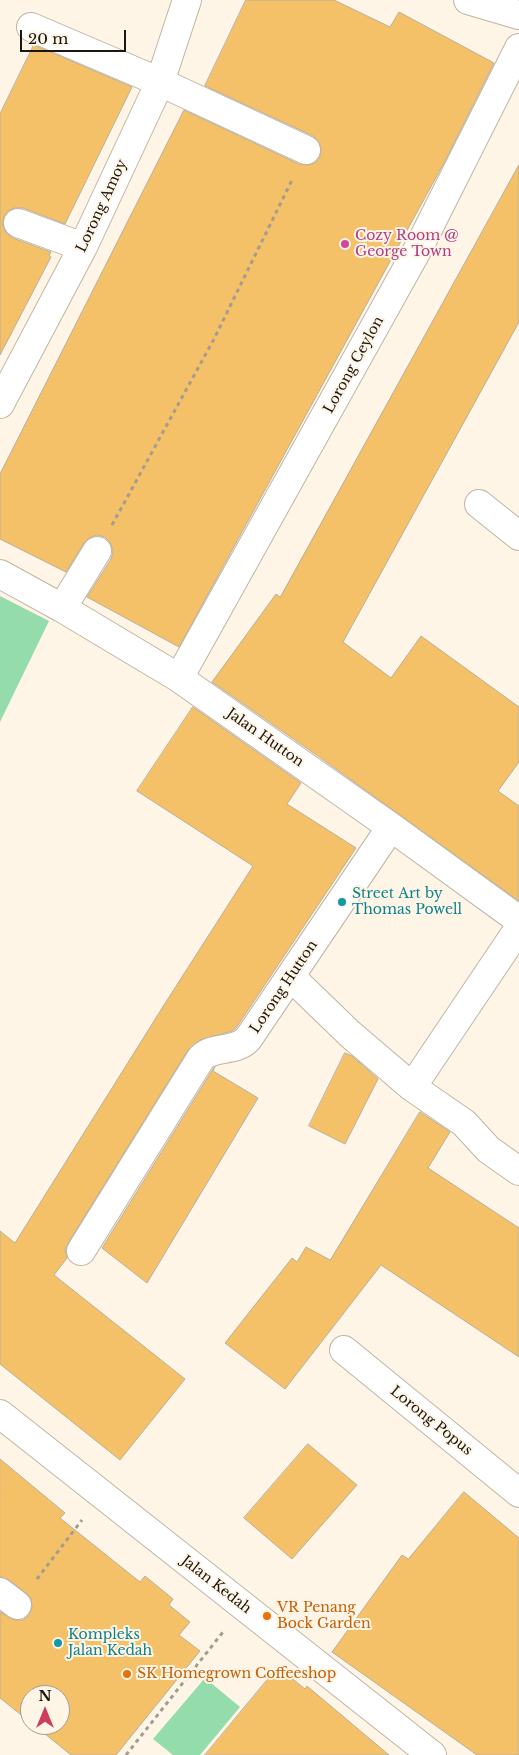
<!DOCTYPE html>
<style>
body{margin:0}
#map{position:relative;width:519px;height:1755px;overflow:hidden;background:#fef5e6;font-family:"Libre Baskerville",serif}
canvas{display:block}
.north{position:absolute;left:20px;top:1685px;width:50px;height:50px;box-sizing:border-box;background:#fef5e6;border:1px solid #a39c90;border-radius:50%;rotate:0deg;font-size:14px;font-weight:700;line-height:20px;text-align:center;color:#1a1610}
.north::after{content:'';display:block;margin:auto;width:18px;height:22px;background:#ce3e5a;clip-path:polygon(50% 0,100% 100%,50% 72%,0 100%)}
.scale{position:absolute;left:20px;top:30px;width:106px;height:22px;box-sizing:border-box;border:2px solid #1a1610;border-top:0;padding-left:6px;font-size:15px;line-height:18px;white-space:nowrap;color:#1a1610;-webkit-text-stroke:4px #fef5e6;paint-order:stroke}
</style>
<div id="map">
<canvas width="519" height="1755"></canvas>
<div class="north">N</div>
<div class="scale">20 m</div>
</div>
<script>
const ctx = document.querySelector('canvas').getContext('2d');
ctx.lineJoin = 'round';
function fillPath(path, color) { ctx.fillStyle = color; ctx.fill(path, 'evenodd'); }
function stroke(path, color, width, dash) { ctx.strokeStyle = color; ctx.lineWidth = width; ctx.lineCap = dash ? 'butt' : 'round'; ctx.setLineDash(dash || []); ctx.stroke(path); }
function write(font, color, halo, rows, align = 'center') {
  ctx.font = font + ' "Libre Baskerville",serif'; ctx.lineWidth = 4; ctx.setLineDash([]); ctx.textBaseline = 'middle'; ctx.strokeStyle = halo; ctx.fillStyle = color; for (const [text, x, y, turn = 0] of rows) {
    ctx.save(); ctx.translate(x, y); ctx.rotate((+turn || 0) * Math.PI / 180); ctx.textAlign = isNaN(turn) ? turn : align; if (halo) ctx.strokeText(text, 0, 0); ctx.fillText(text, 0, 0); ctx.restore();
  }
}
fillPath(new Path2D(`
 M0,596L49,621L0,722Z
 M205,1678L240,1707L200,1755H173L153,1739Z`), '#94dcab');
const building = new Path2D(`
 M246,0H334L390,27L399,12L494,63L445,161L179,647L87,597L111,559L113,552L111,544L105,537L97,535L89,538L84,543L66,572L0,539V474L184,110L299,164L308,165L315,163L320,157L321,148L318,141L313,136L205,86Z
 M34,45L132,87L65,224L23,208H15L8,211L4,217L3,225L6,233L13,238L51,252L49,256L51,257L0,355V114Z
 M519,165V322L343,642L391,678L421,636L519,707V762L498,791L519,806V901L318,756L212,682L276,594L280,597Z
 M193,707L301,783L287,804L356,848L236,1028L232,1031L200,1040L188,1050L68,1243L65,1250L67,1258L54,1275L185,1379L120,1460L0,1364V1231L15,1243L164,1005L253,866L137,791Z
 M345,1053L352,1056L378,1079L345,1144L309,1126Z
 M215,1067L213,1071L258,1098L147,1283L102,1248L213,1069Z
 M420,1112L450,1132L428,1168L519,1228V1357L381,1265L285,1389L225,1343L292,1258L297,1262L306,1247L330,1260Z
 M308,1444L357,1485L292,1559L244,1518Z
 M0,1459L65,1513L60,1518L140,1582L145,1576L173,1599L169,1605L190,1622L179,1635L200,1651L116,1755H71L34,1725H60V1695H30V1722L0,1698V1612L15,1620H23L29,1615L32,1607L31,1599L26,1593L9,1580L0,1577Z
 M464,1492L519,1538V1755H477L332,1652L402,1555L408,1559Z
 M278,1667L305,1689L307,1686L389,1755H205Z`);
fillPath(building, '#f4c168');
stroke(building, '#b9af9d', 1);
const minor = new Path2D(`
 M468,0L519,15
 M31,27L160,82L306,150
 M18,223L83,247
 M0,404L83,247L160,82L187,0
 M479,504L519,536
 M0,574L62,608L179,678L391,827L519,920
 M62,608L97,551
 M179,678L419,247L519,48
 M291,977L350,1034L412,1087L464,1123L489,1150L519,1171
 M412,1087L519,928
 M81,1251L201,1058C214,1045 235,1053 248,1039L391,827
 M344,1350L519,1493
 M0,1414L432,1755
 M0,1592L17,1605`);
stroke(minor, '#c0b5a3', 30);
stroke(new Path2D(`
 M112,525L214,339L293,178
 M37,1579L82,1520
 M126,1755L223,1632`), '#a39c91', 3, [4, 4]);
stroke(minor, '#fff', 28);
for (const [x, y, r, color] of [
 [345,244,5,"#d1479c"],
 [342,902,5,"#0f9aa8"],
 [267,1616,5,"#e8710a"],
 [58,1643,5,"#0f9aa8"],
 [127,1674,5,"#e8710a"]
]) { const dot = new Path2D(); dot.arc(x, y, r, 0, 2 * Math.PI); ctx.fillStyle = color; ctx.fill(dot); stroke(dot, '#fef5e6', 2); }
write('14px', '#1a1610', '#fef5e6', [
 ["Lorong Amoy",102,206,-65],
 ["Lorong Ceylon",354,365,-61],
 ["Jalan Hutton",265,738,35],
 ["Lorong Hutton",284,987,-56],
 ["Lorong Popus",431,1421,39],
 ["Jalan Kedah",216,1585,38]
]);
write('14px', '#b23c85', '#fef5e6', [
 ["Cozy Room @",355,236],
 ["George Town",355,252]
], 'left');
write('14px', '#0d838f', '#fef5e6', [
 ["Street Art by",352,894],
 ["Thomas Powell",352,910],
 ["Kompleks",68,1635],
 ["Jalan Kedah",68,1651]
], 'left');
write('14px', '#c56008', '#fef5e6', [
 ["VR Penang",277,1608],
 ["Bock Garden",277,1624],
 ["SK Homegrown Coffeeshop",137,1674]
], 'left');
</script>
